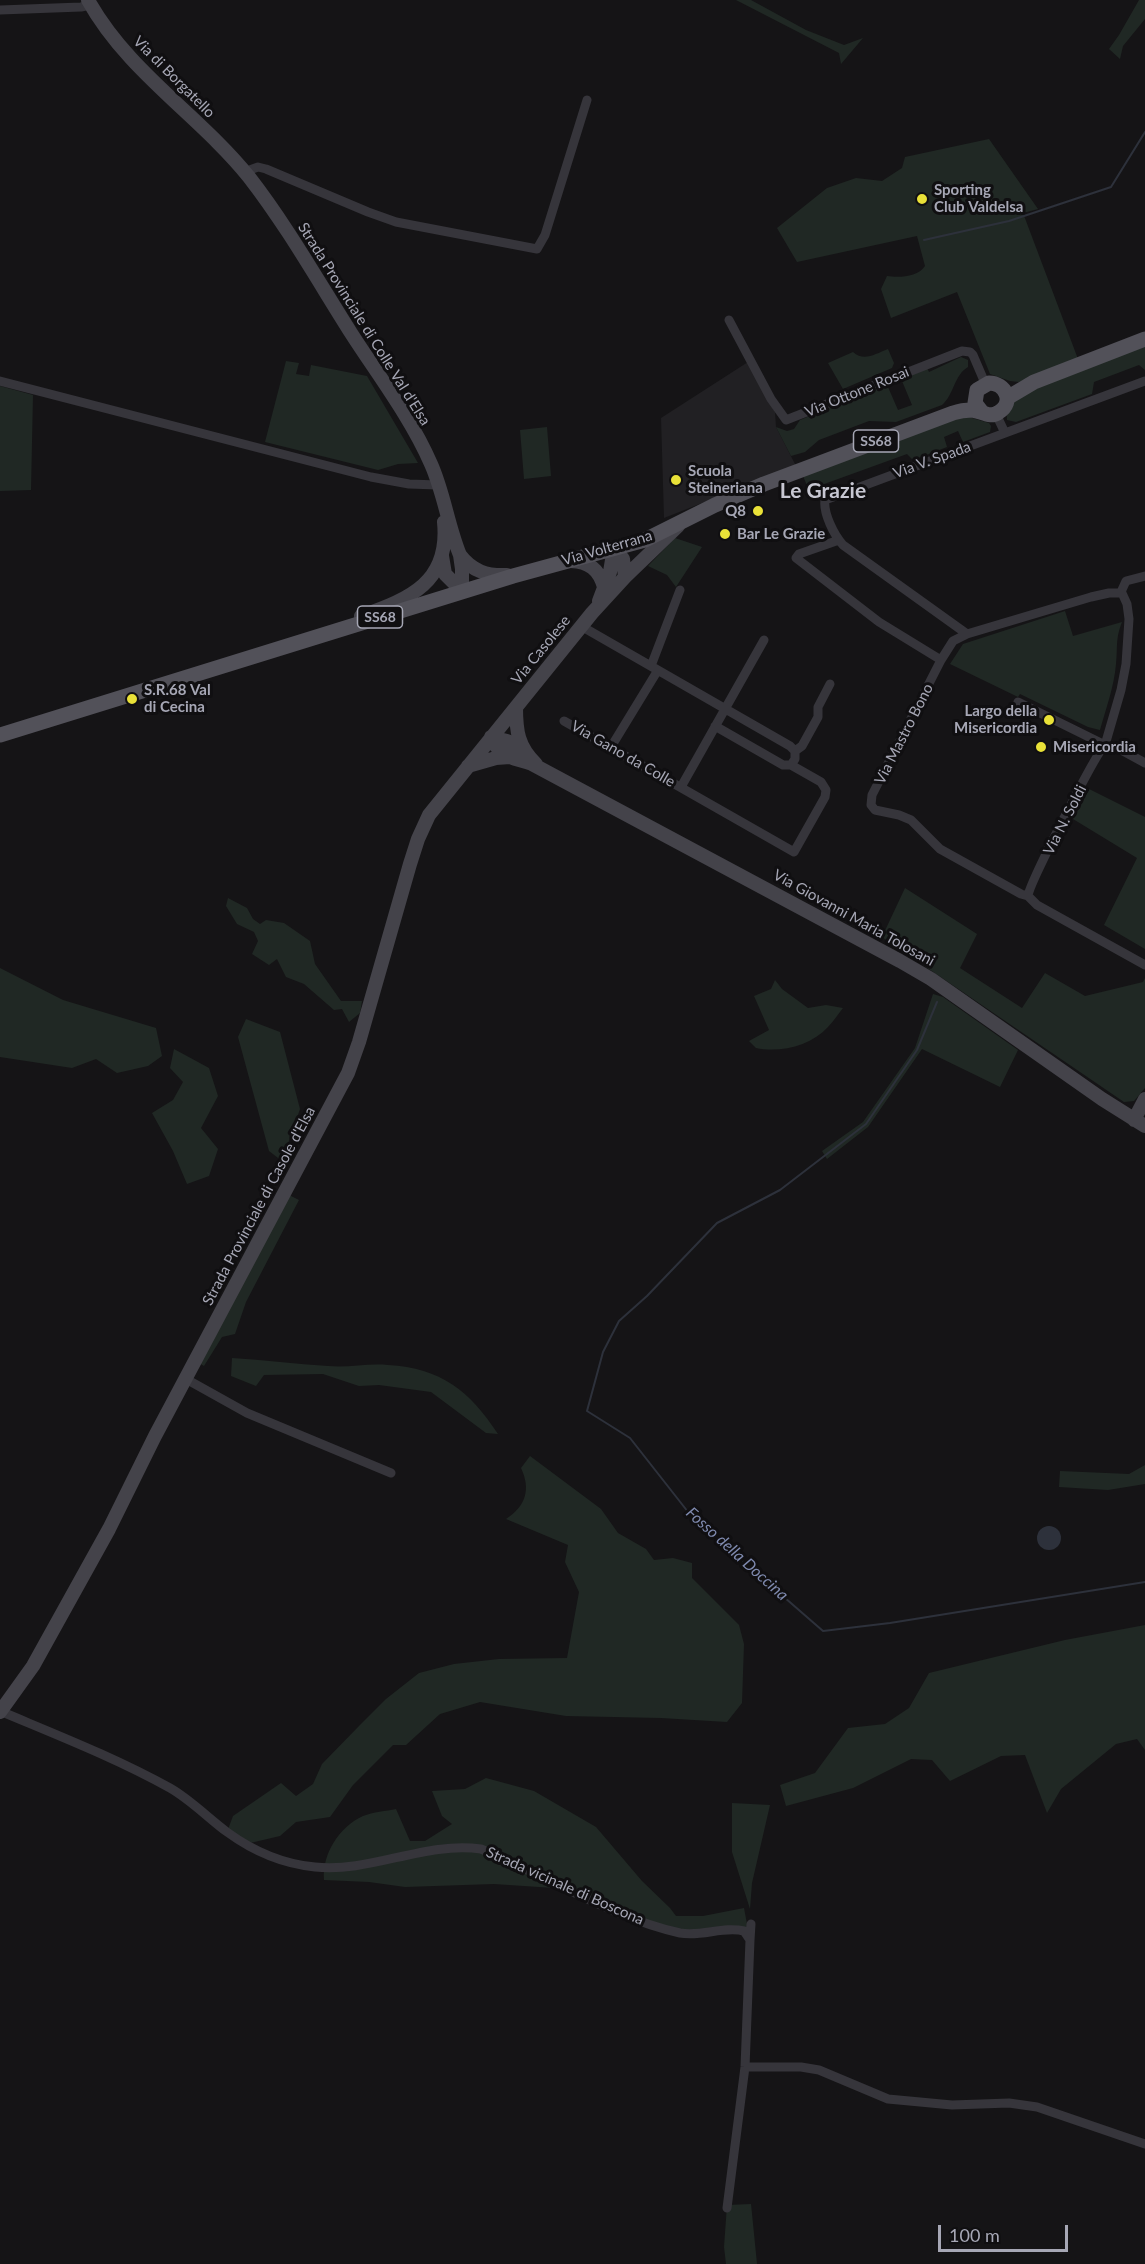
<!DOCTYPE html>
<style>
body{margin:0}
#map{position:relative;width:1145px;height:2264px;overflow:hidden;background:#151416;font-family:Lato,sans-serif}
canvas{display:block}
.scale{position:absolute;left:938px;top:2225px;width:130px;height:27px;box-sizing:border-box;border:3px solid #a6a7b5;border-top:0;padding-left:8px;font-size:18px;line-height:21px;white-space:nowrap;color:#a6a7b5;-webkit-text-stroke:4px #100f11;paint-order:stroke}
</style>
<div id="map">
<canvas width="1145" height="2264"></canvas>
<div class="scale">100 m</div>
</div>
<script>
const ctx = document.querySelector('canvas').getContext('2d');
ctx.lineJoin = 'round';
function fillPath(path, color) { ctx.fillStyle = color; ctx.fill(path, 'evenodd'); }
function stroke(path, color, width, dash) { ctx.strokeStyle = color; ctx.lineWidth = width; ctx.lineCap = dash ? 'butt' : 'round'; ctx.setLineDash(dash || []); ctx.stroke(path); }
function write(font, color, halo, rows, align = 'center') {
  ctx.font = font + ' Lato,sans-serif'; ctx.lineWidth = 6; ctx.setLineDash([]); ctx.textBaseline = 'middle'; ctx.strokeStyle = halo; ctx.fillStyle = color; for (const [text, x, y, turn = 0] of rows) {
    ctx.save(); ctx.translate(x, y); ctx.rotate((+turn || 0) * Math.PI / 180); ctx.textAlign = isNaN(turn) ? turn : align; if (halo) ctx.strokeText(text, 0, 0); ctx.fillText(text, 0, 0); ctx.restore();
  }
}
fillPath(new Path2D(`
 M748,362L775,412L776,427L796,466L664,518L661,418Z`), '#212023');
fillPath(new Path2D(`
 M736,0H751L806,30L844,45L863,38L841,64L839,53Z
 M1139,0H1145V19L1123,46L1120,59L1109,49L1119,35Z
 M989,139L1038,209L1023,213L1078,359L1019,382L1010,381L990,374L957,292L891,318L881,289L887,276C899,278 918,277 925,266L917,236L797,262L777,228L827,188L856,178L882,181L902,168L905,157Z
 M1145,346V370L1139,365L1094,382L1092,394L1016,422L1007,420C1006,405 1017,398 1028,391Z
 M888,349L894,363L892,368L843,389L828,363L853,352C864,362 875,354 888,349Z
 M961,357L968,360V367C954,375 954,395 942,405L896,422L869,421L819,440L805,452L791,456L776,427L787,431L794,429L800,420L892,382L894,384L888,387L898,410L912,405L902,381L903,378L927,368L929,372Z
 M286,361L299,363L296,374L309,376L311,365L367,376L418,463L398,464L378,470L265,442Z
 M0,386L33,395L31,490L0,491Z
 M962,415L989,423L991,426L990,432L963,442L958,431L944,437L947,447L916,459L913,460L907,454L816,487L808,488L803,476Z
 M547,427L551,476L524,479L520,430Z
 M675,538L702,547L676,587L667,575L648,566Z
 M1065,611L1073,636L1122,622C1115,640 1118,647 1116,664C1114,687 1106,708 1100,730L1088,727L1020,694L1018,697L950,664L963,644Z
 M1089,789L1145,817V949L1104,925L1137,858L1073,819Z
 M905,888L977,934L960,968L1022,1008L1045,973L1085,996L1143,982L1145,978V1088L1134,1101L1124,1102L882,937Z
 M228,898L247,908L253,919L260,924L266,920L284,923L310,941L315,964L341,1001H362L360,1013L349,1022L342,1009L334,1010L304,984L286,977L277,959L269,965L252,954L258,941L254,932L237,924L226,906Z
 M0,968L63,1000L156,1028L162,1056L148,1066L117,1073L96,1059L72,1068L0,1057Z
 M775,980L782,989L808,1008L826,1005L843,1008C838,1014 834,1021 828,1027C811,1046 780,1053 756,1048L749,1041L769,1030L754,996L771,989Z
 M933,994L943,997L1018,1050L1000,1087L922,1049L868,1127L827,1159L822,1151L863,1122L915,1048Z
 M246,1019L280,1032L300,1109L282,1161L269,1151L238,1037Z
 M174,1049L209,1068L218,1096L201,1128L218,1149L209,1176L187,1184L173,1151L152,1113L173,1100L183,1082L170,1068Z
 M289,1195L299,1200L246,1302L235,1334L222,1337L204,1366L199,1363Z
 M232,1358C264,1360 296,1364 328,1366C348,1368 368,1363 388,1365C441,1368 470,1391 498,1434L486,1433L431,1392L379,1385L359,1386L323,1374L264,1375L256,1386L231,1376Z
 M530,1456L601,1509L618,1533L646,1549L654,1560L673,1558L692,1563V1578L739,1625L744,1644L742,1703L727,1722L661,1718L566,1716L480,1702L440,1714L406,1745H393L353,1785L330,1817L296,1822L280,1836L246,1844L227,1832L233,1816L281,1783L296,1796L313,1784L322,1764L359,1726L386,1699L419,1673L454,1664L499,1659L567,1658L579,1592L565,1562L568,1545L506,1519C526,1506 531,1489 521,1468Z
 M1145,1465V1484L1108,1490L1059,1487L1060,1471L1129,1474Z
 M1145,1625V1750L1137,1739L1116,1744L1061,1789L1047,1813L1025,1755L1001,1756L950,1781L932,1760L911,1759L853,1788L786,1806L780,1785L815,1773L848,1728L885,1724L909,1708L929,1673L1065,1640Z
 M486,1778L534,1791L596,1827L642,1881L670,1908L676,1916H703L744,1908L750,1940L744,1931L703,1934L664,1928L569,1889L494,1884L405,1887L369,1882L324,1880C322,1854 339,1827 363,1816C373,1812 386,1811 396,1809L410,1841H425L452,1824L442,1816L432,1791L465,1789Z
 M732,1803L770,1805L752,1883L750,1909L732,1852Z
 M751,2204L757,2264H726L724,2247L727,2205Z`), '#202824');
fillPath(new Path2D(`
 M1037 1538a12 12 0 1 1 24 0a12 12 0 1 1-24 0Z`), '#2d313b');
stroke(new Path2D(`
 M924,240L1009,221L1111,187L1145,132
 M937,1002L917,1050L866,1124L780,1190L717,1223L647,1296L619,1321L603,1352L587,1411L630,1438L692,1517L823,1631L890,1623L1145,1582`), '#2d313b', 2);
stroke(new Path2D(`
 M0,10L81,7L91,5
 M244,172L258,167L266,169L368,212L396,222L537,249L545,235L587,100
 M729,320L771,399L786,420L962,351L970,352L973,355L985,383
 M0,381L371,477L409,484L438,485
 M996,414L1005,433
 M839,540L799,554L796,558L879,622L941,660
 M1121,592L1126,581L1145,576
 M581,626L790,746L795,751V759L791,765H783L715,726
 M967,634L953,641L941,660L872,795L871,805L875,810L899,815L911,820L940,849L1021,894L1028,896
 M651,666L680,590
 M1018,702L1105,745L1114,746L1145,763
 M564,721L794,852L825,797L826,790L821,782L791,765
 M1105,745L1121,690L1126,664L1129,619L1127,604L1122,593H1109L1091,597L967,634L843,545C834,535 823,513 825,500L1145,381
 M611,747L658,670
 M795,751L802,746L818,717V707L830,684
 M681,787L764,640
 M1028,896C1029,884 1096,753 1105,745
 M1028,896L1037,905L1145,965
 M186,1379L247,1413L391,1473
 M0,1711C57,1735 116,1758 170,1788C191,1800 208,1818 227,1832C253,1851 283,1864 315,1867C371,1873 425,1841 481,1849C547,1876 612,1918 680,1933C702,1937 723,1926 744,1931L750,1940L745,2067L727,2208
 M750,1940L751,1924
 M745,2067H801L819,2070L888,2099L952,2105L1009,2103L1037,2107L1145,2144`), '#36353b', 9);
stroke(new Path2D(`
 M88,0C128,72 199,115 249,177C287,226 318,281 351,333C378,375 411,418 431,464C444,493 448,526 460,555L462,569V591
 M614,548L623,559L625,577
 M460,555C472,571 487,576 507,575
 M442,556L445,574L462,591
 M571,561C589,562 599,569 604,587
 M599,601L610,572L614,548
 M361,616C410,599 450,582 444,522
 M516,707C516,731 518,747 536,764
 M491,737C500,758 512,757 532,764L900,961L931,979L1102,1099L1145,1126
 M491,737L507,741L523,749
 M468,766L496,758L510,757
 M1134,1120L1145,1099
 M0,1712L33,1666L109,1529L155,1436L348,1073L359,1042L410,864L418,839L429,815L592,613L625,577L678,526`), '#44434a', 14);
stroke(new Path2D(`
 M1007,398L1034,382L1145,339
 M0,735L513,576L645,540L715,505L764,484L953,413C959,411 965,410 972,410C982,411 990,419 999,412C1015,402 1005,383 989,383L977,390L975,403L982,412`), '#525159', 15);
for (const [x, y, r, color] of [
 [922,199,6,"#e9e138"],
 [676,480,6,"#e9e138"],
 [758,511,6,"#e9e138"],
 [725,534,6,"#e9e138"],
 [132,699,6,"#e9e138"],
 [1049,720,6,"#e9e138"],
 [1041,747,6,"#e9e138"]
]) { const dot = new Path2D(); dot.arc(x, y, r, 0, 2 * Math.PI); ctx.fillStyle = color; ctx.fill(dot); stroke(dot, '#100f11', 2); }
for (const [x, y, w] of [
 [876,441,45],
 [380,617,45]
]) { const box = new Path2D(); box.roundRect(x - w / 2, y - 11, w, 22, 4.5); ctx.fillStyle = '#100f11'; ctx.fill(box); stroke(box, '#a6a7b5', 1.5); }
write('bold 14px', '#a6a7b5', null, [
 ["SS68",876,441],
 ["SS68",380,617]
]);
write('15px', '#a6a7b5', '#100f11', [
 ["Via di Borgatello",174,77,45],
 ["Strada Provinciale di Colle Val d'Elsa",364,324,58],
 ["Via Ottone Rosai",857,392,-22],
 ["Via V. Spada",932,460,-20],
 ["Via Volterrana",607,548,-16],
 ["Via Casolese",541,650,-51],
 ["Via Mastro Bono",904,734,-63],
 ["Via Gano da Colle",623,754,30],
 ["Via N. Soldi",1065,820,-63],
 ["Via Giovanni Maria Tolosani",854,918,29],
 ["Strada Provinciale di Casole d'Elsa",259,1206,-62],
 ["Strada vicinale di Boscona",565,1886,24]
]);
write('bold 15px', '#a6a7b5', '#100f11', [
 ["Sporting",934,190],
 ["Club Valdelsa",934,207],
 ["Scuola",688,471],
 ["Steineriana",688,488],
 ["Q8",746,511,"right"],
 ["Bar Le Grazie",737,534],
 ["S.R.68 Val",144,690],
 ["di Cecina",144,707],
 ["Largo della",1037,711,"right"],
 ["Misericordia",1037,728,"right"],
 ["Misericordia",1053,747]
], 'left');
write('italic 16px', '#7f8aaf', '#100f11', [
 ["Fosso della Doccina",737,1554,42]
]);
write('bold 21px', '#c7c7d2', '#100f11', [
 ["Le Grazie",823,491]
]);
</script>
